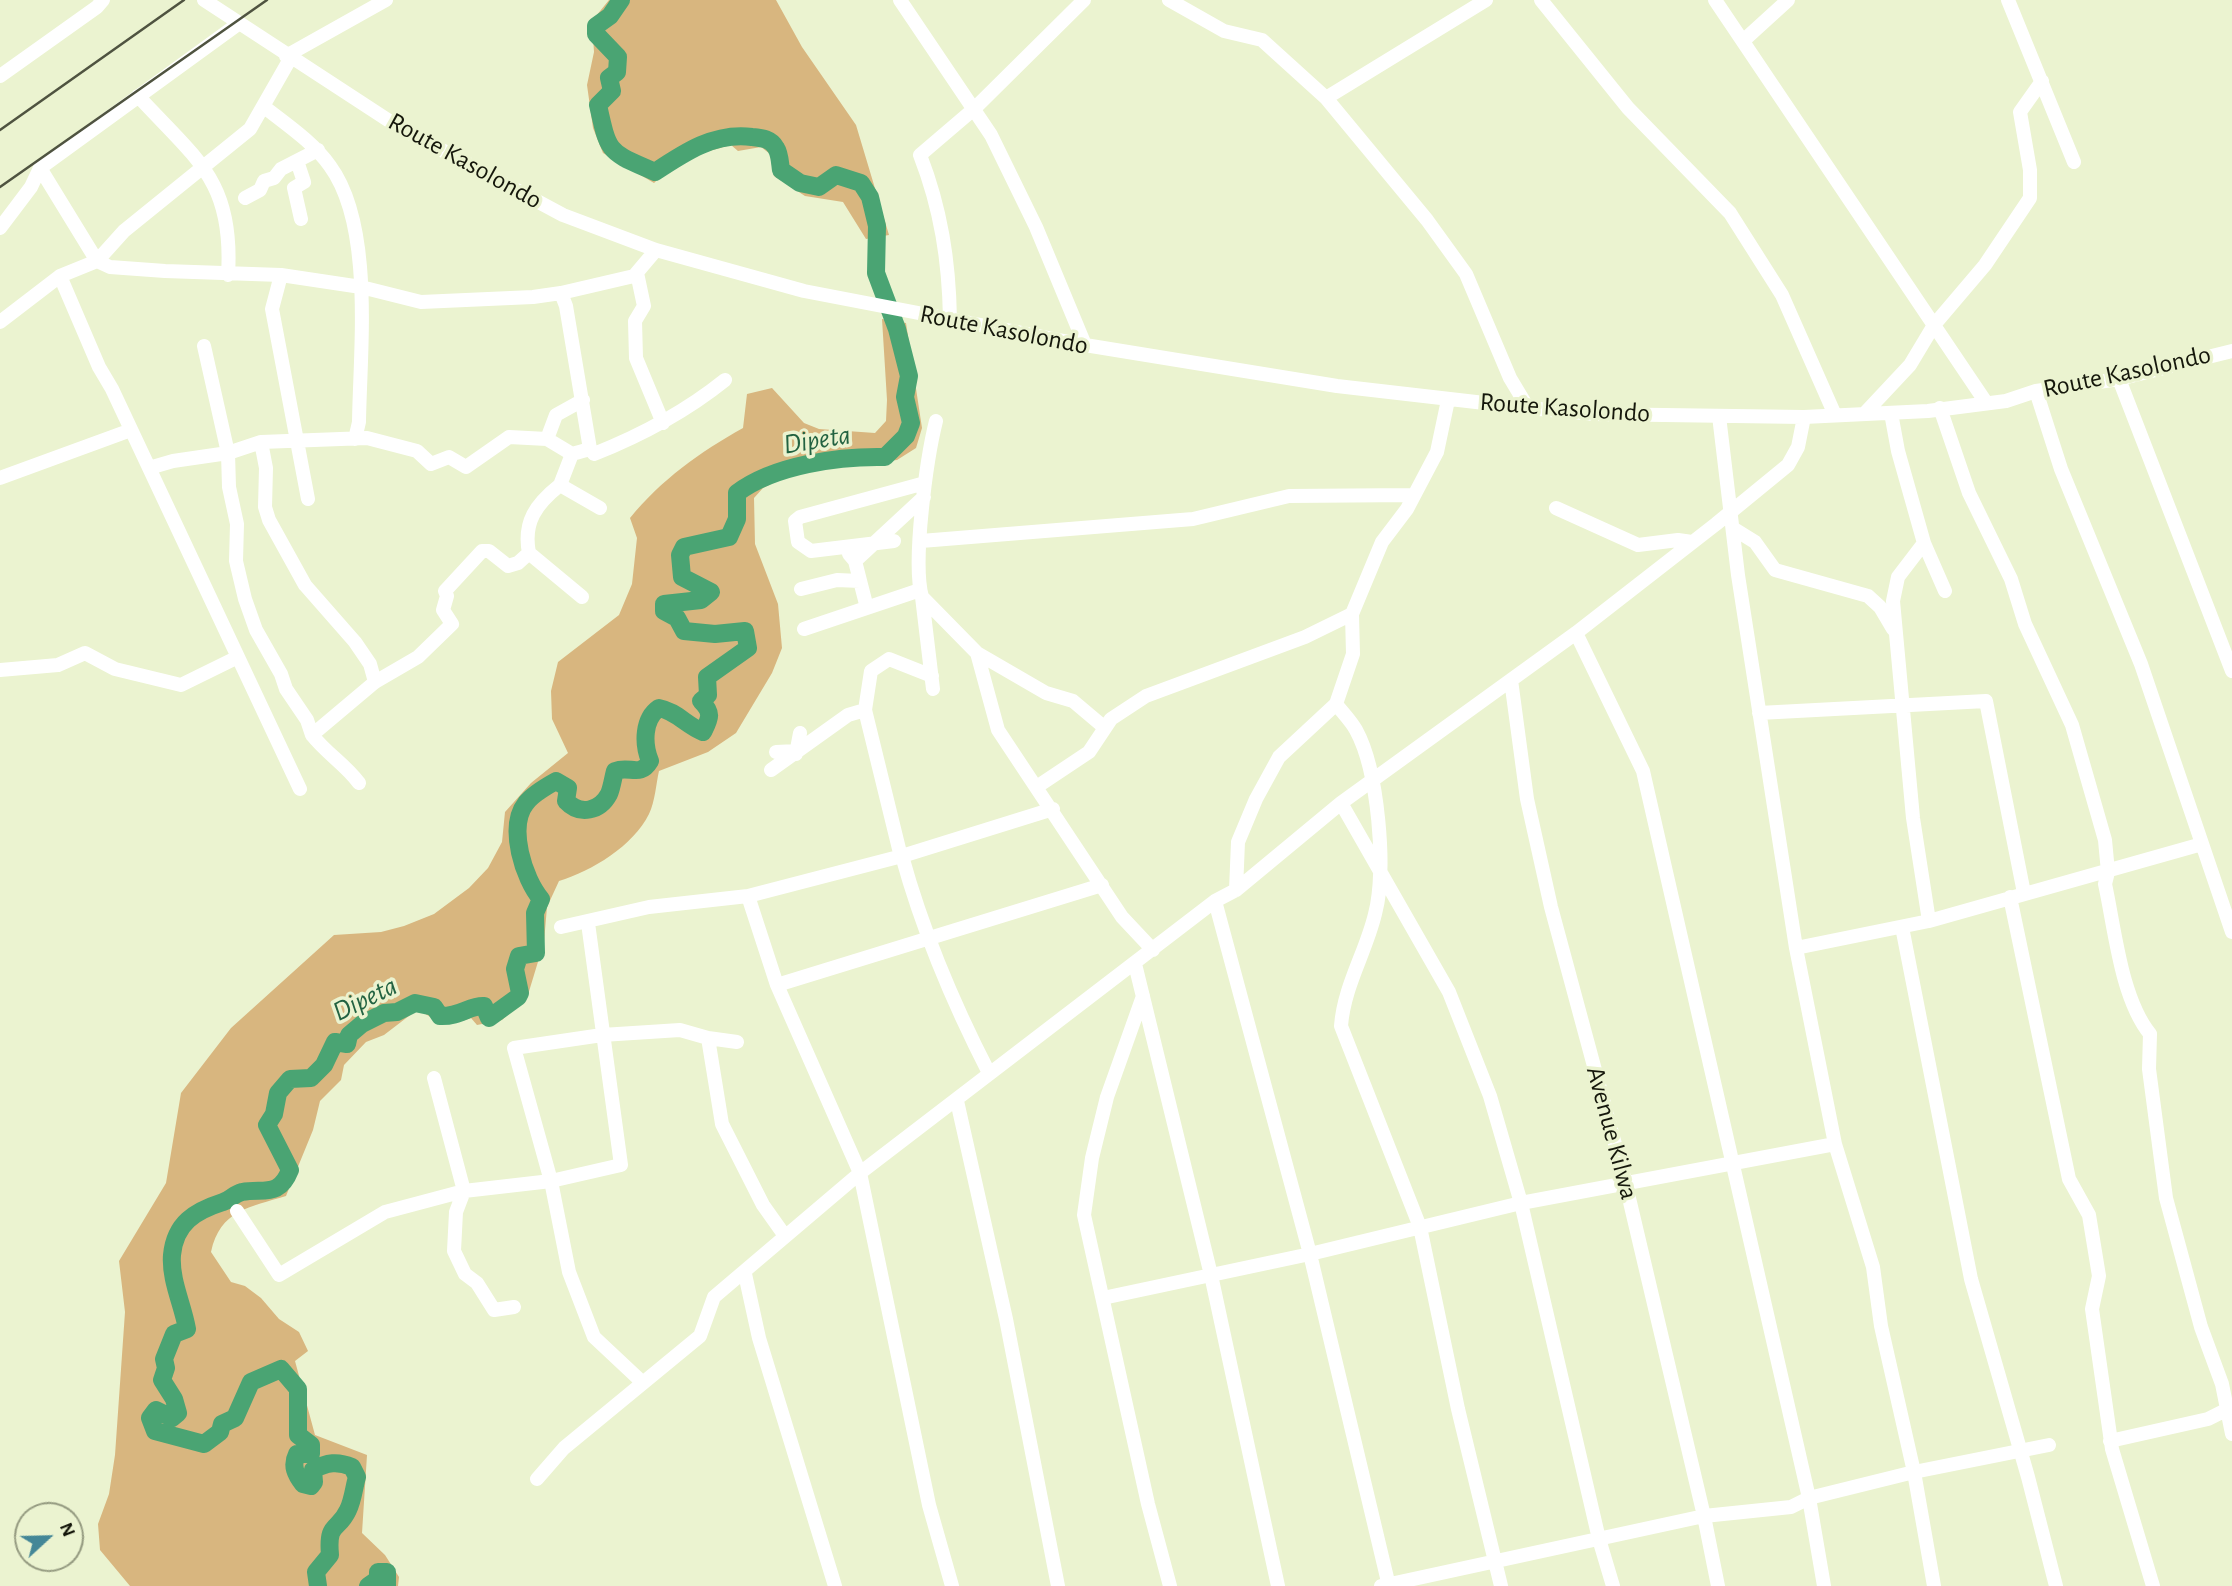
<!DOCTYPE html>
<style>
body{margin:0}
#map{position:relative;width:2232px;height:1586px;overflow:hidden;background:#ebf3d0;font-family:"Alegreya Sans",sans-serif}
canvas{display:block}
.north{position:absolute;left:14px;top:1502px;width:70px;height:70px;box-sizing:border-box;background:#ebf3d0;border:2px solid #959b81;border-radius:50%;rotate:68deg;font-size:19px;font-weight:700;line-height:28px;text-align:center;color:#15170b}
.north::after{content:'';display:block;margin:auto;width:24px;height:32px;background:#448797;clip-path:polygon(50% 0,100% 100%,50% 72%,0 100%)}
</style>
<div id="map">
<canvas width="2232" height="1586"></canvas>
<div class="north">N</div>
</div>
<script>
const ctx = document.querySelector('canvas').getContext('2d');
ctx.lineJoin = 'round';
function fillPath(path, color) { ctx.fillStyle = color; ctx.fill(path, 'evenodd'); }
function stroke(path, color, width, dash) { ctx.strokeStyle = color; ctx.lineWidth = width; ctx.lineCap = dash ? 'butt' : 'round'; ctx.setLineDash(dash || []); ctx.stroke(path); }
function write(font, color, halo, rows, align = 'center') {
  ctx.font = font + ' "Alegreya Sans",sans-serif'; ctx.lineWidth = 7; ctx.setLineDash([]); ctx.textBaseline = 'middle'; ctx.strokeStyle = halo; ctx.fillStyle = color; for (const [text, x, y, turn = 0] of rows) {
    ctx.save(); ctx.translate(x, y); ctx.rotate((+turn || 0) * Math.PI / 180); ctx.textAlign = isNaN(turn) ? turn : align; if (halo) ctx.strokeText(text, 0, 0); ctx.fillText(text, 0, 0); ctx.restore();
  }
}
fillPath(new Path2D(`
 M609,0H776L802,47L856,125L889,235L866,239L843,202L805,196L774,176L770,154L761,147L738,151L731,145L680,159L654,183L603,153L593,128L587,85L594,52L592,21Z
 M882,319L906,323L922,428L916,448L897,460L792,473L763,488L754,498L755,544L778,604L782,648L772,673L736,733L708,752L659,771C656,784 655,802 649,814C633,846 592,871 559,881L547,907L544,942L527,998L502,1020L477,1025L471,1018C450,1026 437,1023 418,1009L384,1035L366,1042L344,1065L341,1080L320,1101L313,1130L286,1196C250,1207 220,1210 211,1252L231,1282L245,1286L261,1298L279,1319L299,1332L308,1351L295,1361L315,1435L367,1455L362,1533L385,1555L399,1577L398,1586H130L100,1550L98,1524L109,1494L115,1455L125,1312L119,1261L166,1183L181,1093L231,1028L334,935L381,932L404,926L434,914L469,888L488,868L502,842L505,812L531,783L568,753L552,719L551,691L558,662L619,615L632,584L637,538L630,518C661,480 700,452 743,428L747,394L772,388L804,423L819,429L875,433L886,421L887,400Z`), '#d8b67f');
stroke(new Path2D(`
 M318,1586L316,1572L330,1555C327,1521 338,1532 348,1510C353,1500 354,1487 357,1477L352,1467C338,1461 327,1462 313,1470L314,1482L311,1486L303,1484C296,1475 291,1466 297,1454H311V1445L298,1435V1389L281,1369L251,1382L235,1418L222,1424L220,1432L204,1444L155,1431L150,1418L156,1410L172,1418L178,1413L174,1399L162,1380L166,1368L164,1359L174,1334L187,1329C183,1305 170,1280 172,1255C175,1223 195,1211 223,1202C230,1200 234,1194 242,1192C264,1188 279,1198 290,1170L267,1125L274,1114L278,1093L290,1079L311,1078L324,1065L335,1042L347,1044L349,1035L362,1024L384,1013L397,1012L415,1003L434,1007L440,1016C460,1017 470,1005 484,1006L489,1018L518,997L520,993L515,969L519,956L536,953L535,913L541,899C524,879 507,827 526,803C532,795 547,786 556,781L568,788L566,801C580,816 600,811 609,794C612,787 613,778 615,771C630,765 640,778 650,761C643,744 643,719 659,708C676,711 687,726 703,732C710,718 713,713 701,701L708,695L707,677L748,648L745,631L715,634L684,631L677,618L664,611V604L701,600L711,592L682,577L680,555L684,547L729,537L737,519V493C774,465 839,456 885,457L906,436L911,423L905,397L909,376L897,329L876,273L877,226L870,197L861,183L836,175L819,187L800,183L781,170C780,164 780,154 776,148C771,139 763,138 752,137C715,132 685,152 655,172C608,151 609,155 598,105L612,91L609,78L617,72L618,57L596,34V26L610,16L621,0
 M368,1586L378,1579V1572H387V1586`), '#4aa473', 18);
stroke(new Path2D(`
 M204,0L397,126L563,215L656,250L804,291L1085,345L1337,386L1528,408L1594,414L1804,417L1928,411L2006,401L2036,391L2119,379L2232,351
 M900,0L991,135L1036,227L1085,345
 M1169,0L1224,31L1262,40L1326,98L1427,220L1466,274L1510,378L1528,408
 M1541,0L1628,108L1730,213L1782,295L1835,415
 M1715,0L1985,401
 M2008,0L2074,162
 M1743,41L1788,0
 M286,56L386,0
 M0,76L97,7L103,0
 M138,96C197,160 234,181 228,275
 M1326,98L1486,0
 M263,106C287,125 313,142 330,166C374,226 360,350 359,422L355,439
 M297,161L304,182L294,188L301,219
 M40,168L97,261L124,231L250,129L290,59
 M245,198L260,190L264,181L274,178L281,169L318,150
 M0,228L31,187L40,168L238,24
 M637,273L644,306L635,321L636,358L663,423
 M281,275L272,309L308,499
 M60,276L99,367L112,389L300,789
 M561,293L566,306L590,449L594,454C642,435 684,413 725,380
 M950,319C949,261 941,209 920,155L975,108L1084,0
 M0,322L60,276L97,261L110,267L165,271L281,275L361,287L421,302L533,297L561,293L634,276L656,250
 M204,346L228,453L229,487L237,524L236,561L245,599L256,630L281,674L286,689L307,720L312,735
 M2119,379L2232,671
 M2036,391L2061,469L2141,664L2232,932
 M1940,408L1969,493L2011,579L2025,624L2072,725L2105,840L2108,872L2105,884C2115,930 2121,998 2150,1034L2149,1069L2166,1198L2201,1327L2222,1384L2232,1434
 M1865,413L1910,365L1934,325L1985,265L2030,198V170L2020,112L2042,81
 M1891,413L1898,451L1924,543L1945,591
 M1719,416L1738,575L1796,948L1835,1144L1873,1267L1881,1326L1914,1472L1934,1586
 M936,421C927,457 912,562 922,597L977,653L998,730L1122,917L1153,950
 M547,439L572,454L590,449
 M261,442L266,468L265,507L269,520L305,585L355,642L370,664L375,682
 M149,468L173,461L228,453L261,442L367,438L417,451L431,464L449,457L466,467L509,437L547,439L556,415L583,400
 M0,478L131,430
 M560,485L572,454
 M1556,508L1638,545L1678,540L1692,542
 M1734,529L1755,542L1775,570L1868,596L1880,607L1893,629
 M894,541L811,551L798,542L795,521L800,517L925,483
 M921,541L1193,519L1289,496L1414,495
 M1924,543L1898,577L1893,601L1913,818L1929,921
 M529,553C523,522 536,504 560,485L600,508
 M849,554L855,561L867,608
 M855,561L924,497
 M801,589L837,580L860,581
 M922,597L933,689
 M804,629L920,590
 M1576,633L1643,771L1809,1498L1824,1586
 M977,653L1046,693L1073,701L1105,728
 M0,670L58,665L85,653L115,669L181,685L238,657
 M1511,680L1527,799L1551,907L1625,1181L1704,1516L1718,1586
 M1336,704C1343,713 1351,721 1356,730C1378,770 1387,869 1375,914C1366,952 1344,986 1341,1026L1420,1227L1458,1409L1501,1586
 M1759,713L1986,701L2024,893
 M776,752L797,751
 M796,754L800,733
 M771,770L848,715L865,710
 M359,783C345,764 327,754 312,735L375,682L418,657L452,624L443,610L447,596L445,591L482,551H489L508,566L518,563L529,553L582,597
 M1038,786L1089,752L1111,719L1146,696L1305,637L1352,614
 M1341,803L1449,992L1490,1096L1521,1203L1599,1539L1613,1586
 M902,856C923,932 953,1003 989,1073
 M901,857L865,710L871,671L889,659L932,676
 M1236,890L1238,842L1256,799L1279,757L1336,704L1353,654L1352,614L1382,542L1407,509L1437,452L1448,400
 M748,896L777,985L860,1173L929,1505L952,1586
 M2010,897L2069,1179L2089,1215L2099,1276L2092,1309L2112,1449L2153,1586
 M1215,901L1310,1254L1389,1586
 M561,927L649,907L748,896L902,856L1053,809
 M1902,927L1971,1279L2028,1477L2056,1586
 M1796,948L1929,921L2202,844
 M1135,964L1211,1275L1278,1586
 M777,985L1102,885
 M1143,996L1107,1097L1092,1158L1084,1215L1148,1504L1170,1586
 M708,1038L722,1124L763,1205L785,1236
 M434,1078L464,1191L456,1212L454,1251L465,1274L477,1283L494,1310L514,1307
 M957,1101L1006,1319L1058,1586
 M237,1211L279,1275L385,1212L464,1191L551,1181L621,1165L588,923
 M745,1274L759,1338L835,1586
 M1103,1298L1310,1254L1521,1203L1835,1144
 M642,1382L594,1337L569,1272L551,1181L514,1048L602,1035L680,1030L708,1038L737,1042
 M2110,1441L2208,1419L2232,1407
 M537,1479L564,1448L700,1336L714,1297L860,1173L1215,901L1236,890L1341,803L1576,633L1716,524L1788,465L1798,447L1804,417
 M1381,1586L1704,1516L1791,1507L1809,1498L1914,1472L2049,1445`), '#fff', 14);
stroke(new Path2D(`
 M0,130L184,0
 M0,187L267,0`), '#4f5340', 2.5);
write('26px', '#15170b', '#ebf3d0', [
 ["Route Kasolondo",465,161,29],
 ["Route Kasolondo",1004,330,11],
 ["Route Kasolondo",2127,372,-12],
 ["Route Kasolondo",1565,408,4],
 ["Avenue Kilwa",1612,1133,75]
]);
write('italic 28px', '#226241', '#ebf3d0', [
 ["Dipeta",817,440,-9],
 ["Dipeta",365,999,-26]
]);
</script>
